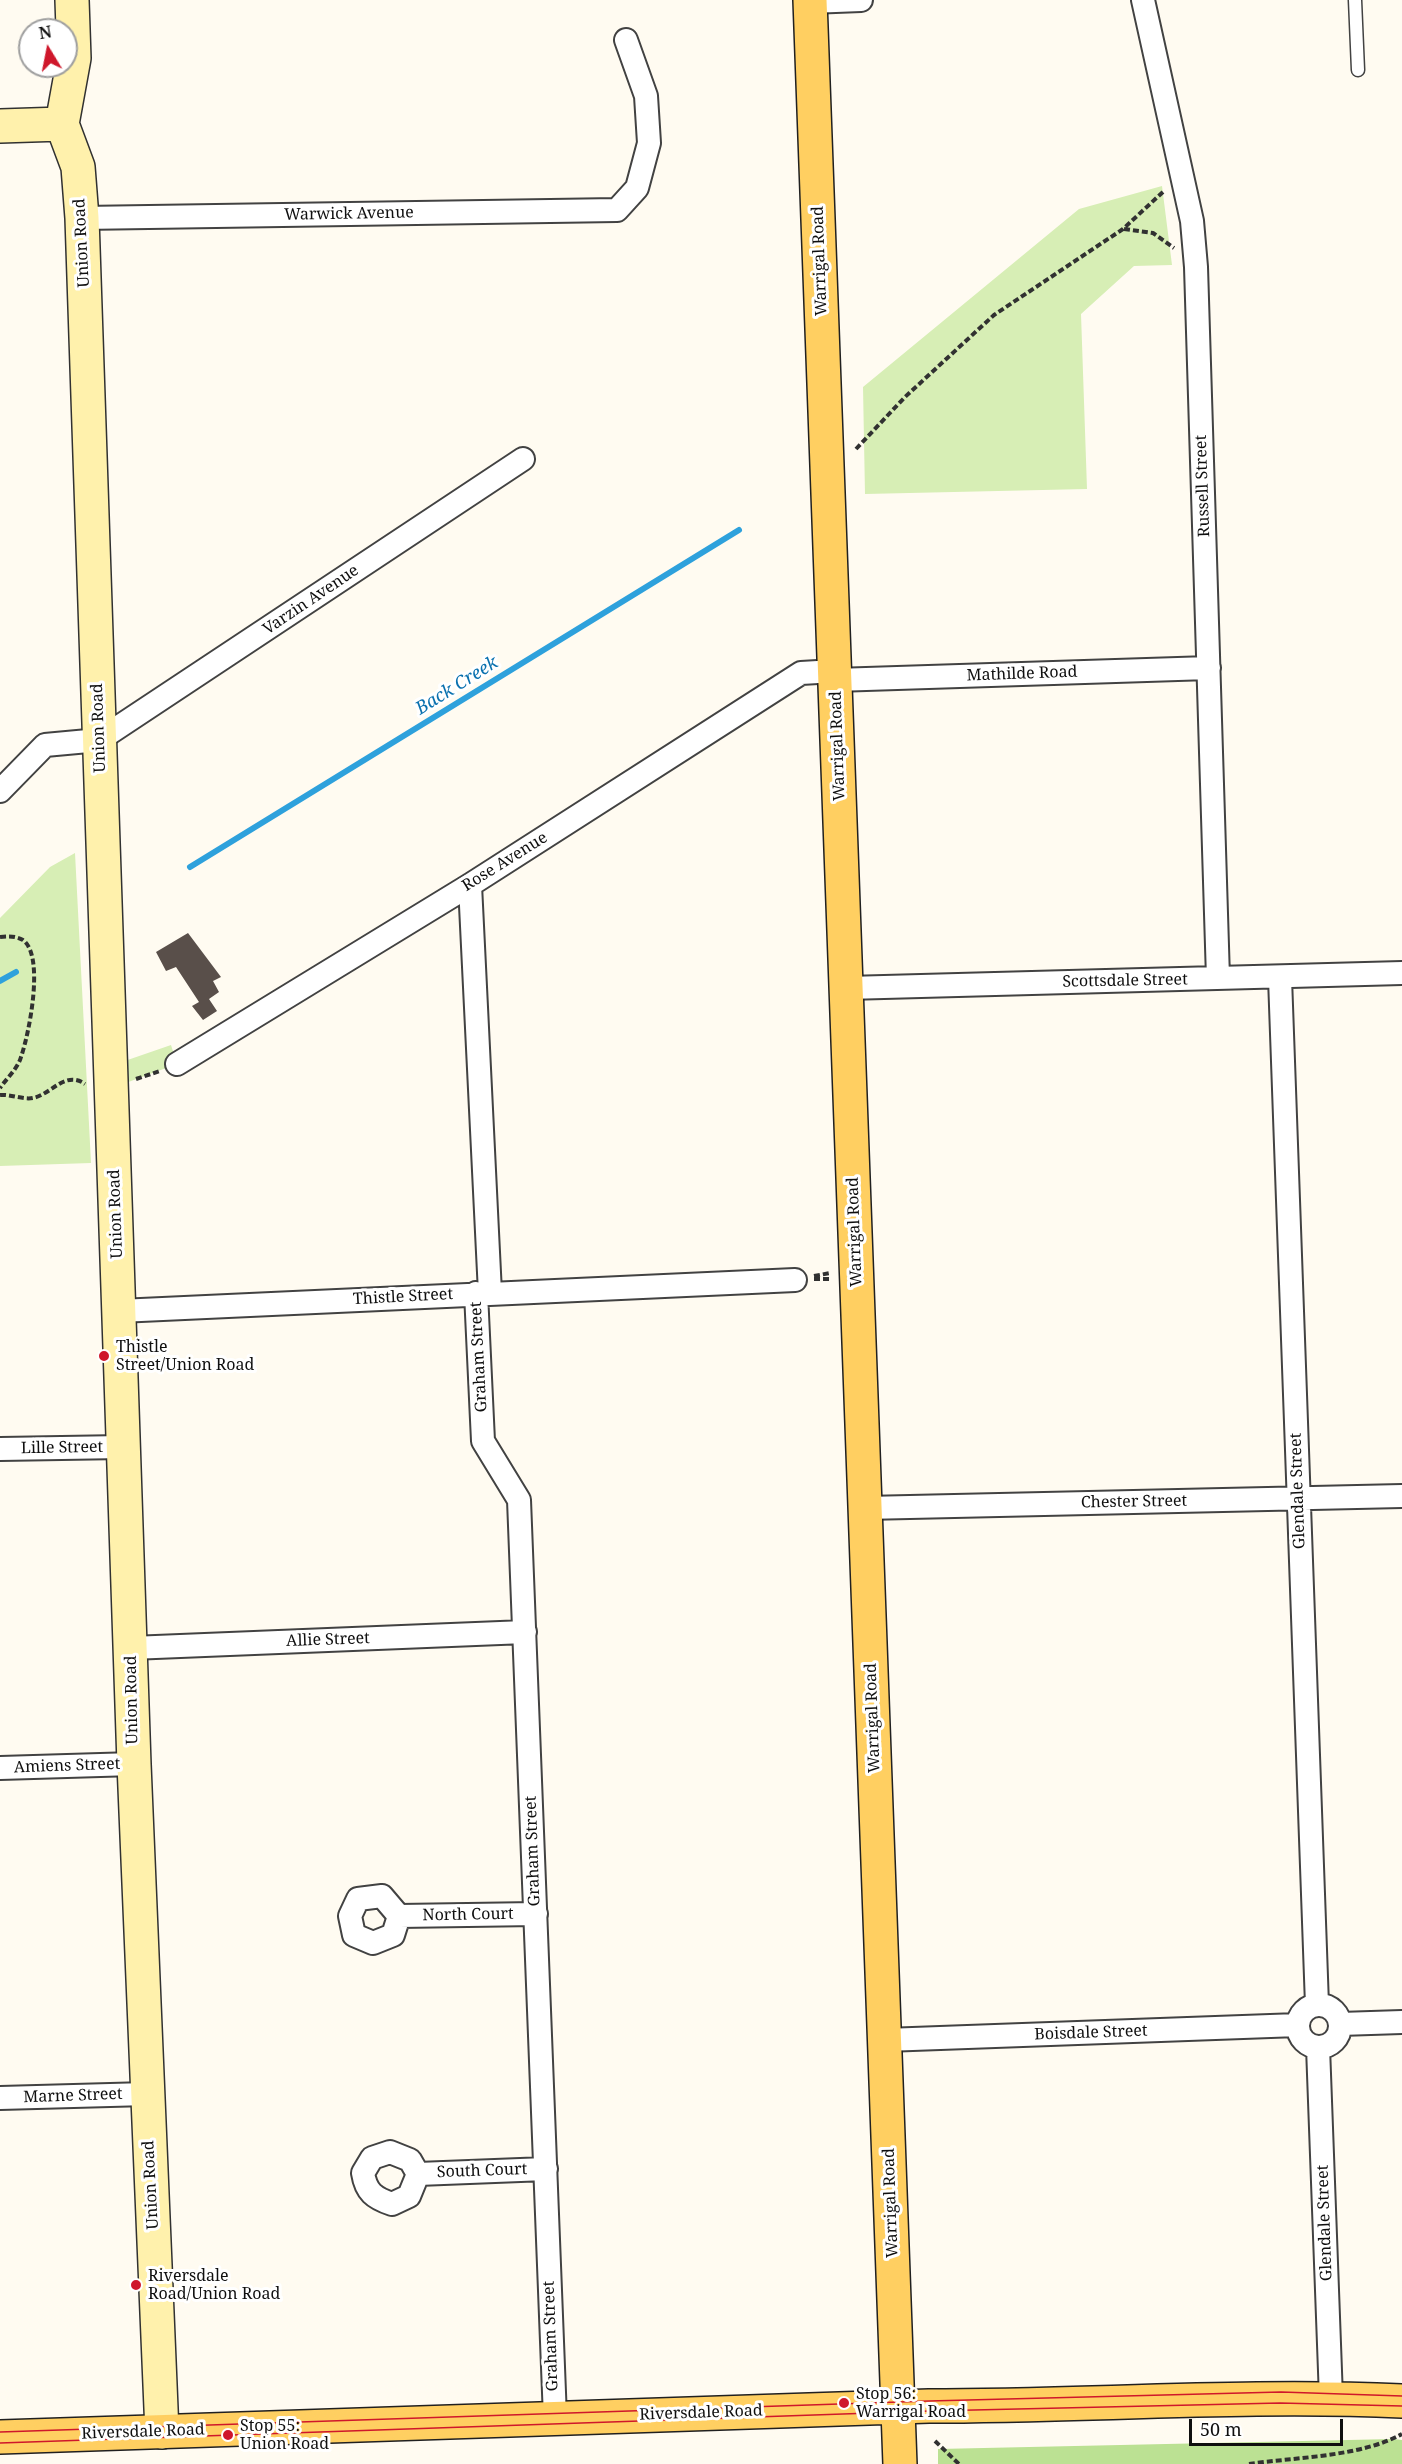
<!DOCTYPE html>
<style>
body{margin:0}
#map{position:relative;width:1402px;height:2464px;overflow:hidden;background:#fffbf1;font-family:"Noto Serif",serif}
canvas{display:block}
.north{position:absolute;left:18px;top:18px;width:60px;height:60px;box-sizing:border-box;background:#fff;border:2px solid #9f9f9f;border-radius:50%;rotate:350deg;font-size:16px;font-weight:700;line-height:24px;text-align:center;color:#0f0f0f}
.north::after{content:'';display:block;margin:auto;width:21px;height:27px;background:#cf172b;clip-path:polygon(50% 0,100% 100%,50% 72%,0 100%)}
.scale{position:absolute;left:1189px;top:2419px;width:154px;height:27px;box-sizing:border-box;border:3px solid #0f0f0f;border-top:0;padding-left:8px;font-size:18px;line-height:21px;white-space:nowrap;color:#0f0f0f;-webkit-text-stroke:4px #fff;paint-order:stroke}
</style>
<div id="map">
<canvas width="1402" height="2464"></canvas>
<div class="north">N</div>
<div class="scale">50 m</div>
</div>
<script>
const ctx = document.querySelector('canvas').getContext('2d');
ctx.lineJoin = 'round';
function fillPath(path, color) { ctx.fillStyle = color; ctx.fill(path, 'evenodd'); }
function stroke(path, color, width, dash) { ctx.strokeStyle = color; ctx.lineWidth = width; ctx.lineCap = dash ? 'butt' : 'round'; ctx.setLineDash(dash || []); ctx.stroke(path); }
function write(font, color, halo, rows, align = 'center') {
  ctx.font = font + ' "Noto Serif",serif'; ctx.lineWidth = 6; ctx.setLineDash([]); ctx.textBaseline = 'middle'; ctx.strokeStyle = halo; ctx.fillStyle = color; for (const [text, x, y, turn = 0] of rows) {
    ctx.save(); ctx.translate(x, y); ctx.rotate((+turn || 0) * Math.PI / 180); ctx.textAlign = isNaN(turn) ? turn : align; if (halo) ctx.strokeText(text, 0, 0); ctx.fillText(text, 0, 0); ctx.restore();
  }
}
fillPath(new Path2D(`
 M1162,186L1172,265L1134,266L1081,314L1087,489L865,494L863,387L1079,209Z
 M75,853L91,1163L0,1166V918L50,867Z
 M171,1045L177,1064L123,1084L116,1064Z`), '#d7eeb5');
fillPath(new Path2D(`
 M1394,2439L1402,2440V2464H938V2449Z`), '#bbe193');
stroke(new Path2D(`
 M190,867L739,530
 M0,981L16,972`), '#2ea1dc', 6);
fillPath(new Path2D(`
 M188,933L221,977L213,981L219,992L209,999L217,1011L203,1020L192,1006L199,1002L176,967L166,971L156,952Z`), '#594f4a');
const lane = new Path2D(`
 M1355,0L1358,70`);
const street = new Path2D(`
 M1143,0L1192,221L1196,267L1218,978
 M810,2L861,0
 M82,218L617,210L637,188L649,143L646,96L626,40
 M835,680L1209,668
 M0,791L45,745L99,740L523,459
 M470,885L490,1293
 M1280,978L1317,2005
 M847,988L1402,973
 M177,1064L470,885L801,673L835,671
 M476,1293L483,1441L519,1500L555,2418
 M119,1311L795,1280
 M0,1449L123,1447
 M865,1508L1402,1496
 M131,1648L525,1632
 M0,1768L134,1764
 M399,1916L393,1935L373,1943L354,1935L350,1916L358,1899L382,1896L399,1916L536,1914
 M1298 2026a21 21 0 1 1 42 0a21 21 0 1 1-42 0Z
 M1340,2024L1402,2022
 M885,2040L1298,2025
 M1318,2047L1331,2398
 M0,2098L147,2094
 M390,2152L410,2160L418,2174L409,2196L392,2204C374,2198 366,2192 363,2173L372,2158Z
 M418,2174L546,2169`);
const secondary = new Path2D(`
 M72,0L74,58L62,124L78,167L82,218L134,1764L162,2432
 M0,126L62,124`);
const primary = new Path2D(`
 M810,0L900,2464
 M0,2437L929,2406C1087,2406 1244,2394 1402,2401`);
stroke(lane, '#424242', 15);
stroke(street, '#424242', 26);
stroke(secondary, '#313131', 36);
stroke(primary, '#202020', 36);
stroke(new Path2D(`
 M1124,229L1153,233L1174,248
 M856,449L905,397L994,315L1123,229L1164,191
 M0,937C8,936 16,936 23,940C45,956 29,1034 21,1057C18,1068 7,1078 0,1088
 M136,1079L160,1071
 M0,1095C11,1094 23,1100 33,1098C52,1094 65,1070 85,1084
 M814,1276L830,1273
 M814,1279H831
 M935,2441L959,2464
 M1249,2464C1297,2457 1360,2457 1402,2434`), '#313131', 4, [6, 3]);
stroke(lane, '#fff', 12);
stroke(street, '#fff', 22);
stroke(secondary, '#fff1ac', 33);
stroke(primary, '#ffcf61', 33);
stroke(new Path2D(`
 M0,2432L929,2401L1281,2392L1402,2396
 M0,2443L930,2411L1280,2403L1402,2406`), '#cf172b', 1.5);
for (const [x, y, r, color] of [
 [104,1356,6,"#cf172b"],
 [136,2285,6,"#cf172b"],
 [844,2403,6,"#cf172b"],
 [228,2435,6,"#cf172b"]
]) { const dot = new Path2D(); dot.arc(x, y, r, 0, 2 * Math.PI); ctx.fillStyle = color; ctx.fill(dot); stroke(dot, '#fff', 2); }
write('16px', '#0f0f0f', '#fff', [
 ["Warwick Avenue",349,214,-1],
 ["Union Road",82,243,-93],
 ["Warrigal Road",820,261,-92],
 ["Russell Street",1203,486,-92],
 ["Varzin Avenue",311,600,-34],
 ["Mathilde Road",1022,674,-2],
 ["Union Road",99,728,-92],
 ["Warrigal Road",838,746,-92],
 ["Rose Avenue",505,862,-32],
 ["Scottsdale Street",1125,981,-1],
 ["Union Road",116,1214,-92],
 ["Warrigal Road",855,1232,-92],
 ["Thistle Street",403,1297,-3],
 ["Graham Street",479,1357,-93],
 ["Lille Street",62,1448,-1],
 ["Glendale Street",1298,1491,-92],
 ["Chester Street",1134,1502,-1],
 ["Allie Street",328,1640,-2],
 ["Union Road",132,1700,-91],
 ["Warrigal Road",873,1718,-92],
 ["Amiens Street",67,1766,-2],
 ["Graham Street",533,1851,-92],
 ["North Court",468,1915,-1],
 ["Boisdale Street",1091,2033,-2],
 ["Marne Street",73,2096,-2],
 ["South Court",482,2171,-2],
 ["Union Road",151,2185,-93],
 ["Warrigal Road",891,2203,-92],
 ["Glendale Street",1325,2223,-92],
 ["Graham Street",551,2336,-92],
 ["Riversdale Road",701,2413,-2],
 ["Riversdale Road",143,2432,-2]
]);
write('16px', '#0f0f0f', '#fff', [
 ["Thistle",116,1347],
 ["Street/Union Road",116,1365],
 ["Riversdale",148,2276],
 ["Road/Union Road",148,2294],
 ["Stop 56:",856,2394],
 ["Warrigal Road",856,2412],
 ["Stop 55:",240,2426],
 ["Union Road",240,2444]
], 'left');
write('italic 18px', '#0a71af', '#fff', [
 ["Back Creek",457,686,-32]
]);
</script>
